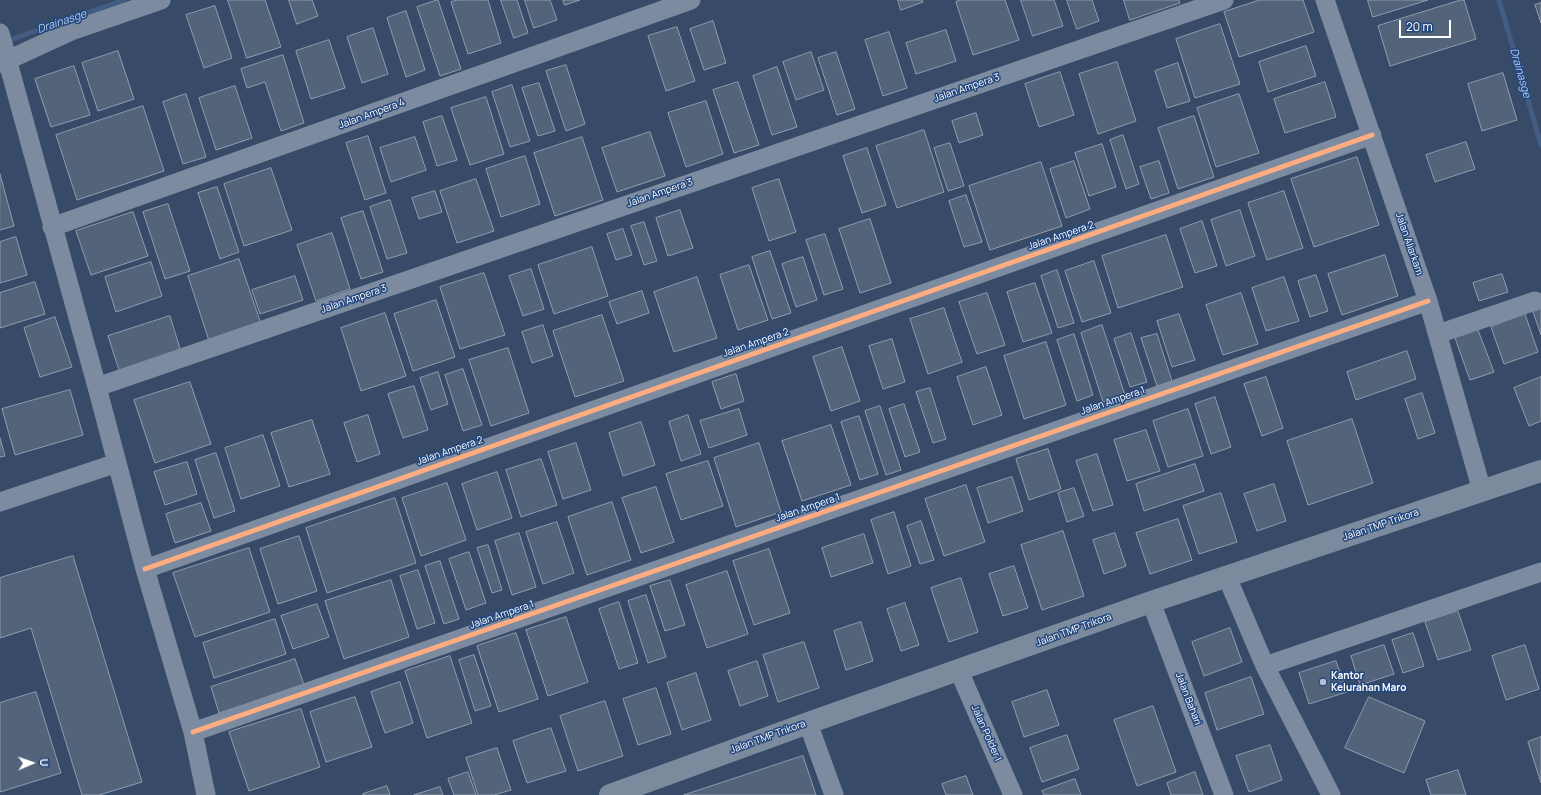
<!DOCTYPE html>
<style>
body{margin:0}
#map{position:relative;width:1541px;height:795px;overflow:hidden;background:#374b69;font-family:Manrope,sans-serif}
canvas{display:block}
.north{position:absolute;left:12px;top:743px;width:40px;height:40px;-webkit-text-stroke:3px #23477d;paint-order:stroke;rotate:88deg;font-size:11px;font-weight:700;line-height:16px;text-align:center;color:#fff}
.north::after{content:'';display:block;margin:auto;width:14px;height:18px;background:#fff;clip-path:polygon(50% 0,100% 100%,50% 72%,0 100%)}
.scale{position:absolute;left:1399px;top:20px;width:52px;height:18px;box-sizing:border-box;border:2px solid #fff;border-top:0;padding-left:5px;font-size:12px;line-height:14px;white-space:nowrap;color:#fff;-webkit-text-stroke:3px #23477d;paint-order:stroke}
</style>
<div id="map">
<canvas width="1541" height="795"></canvas>
<div class="north">U</div>
<div class="scale">20 m</div>
</div>
<script>
const ctx = document.querySelector('canvas').getContext('2d');
ctx.lineJoin = 'round';
function stroke(path, color, width, dash) { ctx.strokeStyle = color; ctx.lineWidth = width; ctx.lineCap = dash ? 'butt' : 'round'; ctx.setLineDash(dash || []); ctx.stroke(path); }
function fillPath(path, color) { ctx.fillStyle = color; ctx.fill(path, 'evenodd'); }
function write(font, color, halo, rows, align = 'center') {
  ctx.font = font + ' Manrope,sans-serif'; ctx.lineWidth = 3; ctx.setLineDash([]); ctx.textBaseline = 'middle'; ctx.strokeStyle = halo; ctx.fillStyle = color; for (const [text, x, y, turn = 0] of rows) {
    ctx.save(); ctx.translate(x, y); ctx.rotate((+turn || 0) * Math.PI / 180); ctx.textAlign = isNaN(turn) ? turn : align; if (halo) ctx.strokeText(text, 0, 0); ctx.fillText(text, 0, 0); ctx.restore();
  }
}
stroke(new Path2D(`
 M1499,0L1541,145
 M7,41L124,0`), '#425c82', 5);
const building = new Path2D(`
 M228,0H265L281,47L247,58Z
 M289,0H312L318,16L297,24Z
 M438,0L461,69L440,76L417,7Z
 M458,0H488L501,43L468,54L451,2Z
 M501,0H517L528,33L514,38Z
 M525,0H550L557,20L534,28Z
 M563,0H580L565,5Z
 M898,0H922L923,2L901,10Z
 M961,0H1005L1019,40L973,55L956,2Z
 M1021,0H1054L1063,26L1033,36Z
 M1067,0H1092L1099,21L1077,29Z
 M1124,0H1179L1180,3L1130,20Z
 M1260,0H1303L1314,32L1239,57L1224,12Z
 M1368,0H1428L1373,17Z
 M1461,0H1464L1476,39L1390,66L1378,26Z
 M1541,3V23L1535,5Z
 M215,6L232,58L204,68L186,15Z
 M406,11L425,70L406,77L387,18Z
 M713,21L726,63L704,70L690,29Z
 M1220,24L1240,84L1195,98L1176,39Z
 M677,27L695,81L666,91L648,36Z
 M373,28L388,74L362,83L347,37Z
 M946,30L956,61L916,74L906,43Z
 M889,32L907,88L883,96L865,40Z
 M329,40L345,88L311,99L296,51Z
 M1306,46L1316,76L1268,92L1259,62Z
 M118,51L134,99L98,111L82,63Z
 M811,52L824,90L796,100L783,62Z
 M836,52L855,109L837,115L818,58Z
 M283,55L304,123L281,131L265,82L247,88L241,69Z
 M1117,62L1136,121L1098,134L1079,74Z
 M1178,63L1190,101L1167,108L1155,71Z
 M566,65L585,124L566,131L546,71Z
 M74,66L90,115L51,127L35,79Z
 M777,67L797,127L772,135L753,76Z
 M1060,72L1074,115L1039,127L1025,84Z
 M1503,73L1517,120L1482,131L1468,84Z
 M738,82L759,145L734,153L713,90Z
 M1325,82L1336,117L1285,133L1274,99Z
 M539,83L555,131L538,136L522,88Z
 M512,85L530,141L510,147L492,92Z
 M235,86L252,138L216,150L199,98Z
 M186,94L206,157L183,164L163,102Z
 M1239,94L1259,153L1216,167L1197,108Z
 M486,97L504,154L470,165L451,108Z
 M706,101L723,154L686,167L668,113Z
 M143,106L164,171L77,200L56,135Z
 M976,113L983,135L959,143L952,121Z
 M442,116L457,160L437,166L423,122Z
 M1194,116L1214,177L1178,189L1158,128Z
 M924,130L944,192L897,208L876,146Z
 M650,132L665,176L617,192L602,148Z
 M1123,135L1139,184L1126,189L1110,140Z
 M368,136L386,193L365,200L346,143Z
 M415,137L426,170L391,182L380,148Z
 M582,137L603,200L555,216L534,153Z
 M1466,142L1475,169L1435,182L1426,155Z
 M950,143L964,186L948,191L934,148Z
 M1102,144L1116,187L1089,196L1075,153Z
 M867,148L886,205L862,213L843,156Z
 M525,156L540,204L501,217L486,169Z
 M1357,157L1379,225L1314,247L1291,179Z
 M1074,161L1090,209L1066,218L1050,169Z
 M1159,161L1169,193L1151,199L1140,167Z
 M1041,162L1062,226L990,250L969,186Z
 M271,168L292,230L244,246L224,184Z
 M0,174L14,226L0,230Z
 M476,179L494,231L457,243L440,191Z
 M779,179L796,232L769,241L752,188Z
 M217,187L239,252L220,259L198,193Z
 M435,191L442,212L419,219L412,198Z
 M1284,191L1303,248L1267,260L1248,203Z
 M966,195L982,242L964,247L949,201Z
 M390,200L407,253L387,259L370,207Z
 M168,204L190,271L165,279L143,212Z
 M680,210L693,248L668,256L656,218Z
 M1240,210L1255,256L1226,266L1211,220Z
 M363,211L383,272L361,279L341,218Z
 M133,212L148,256L91,275L76,231Z
 M870,219L891,283L860,293L839,229Z
 M1202,221L1217,266L1195,273L1180,229Z
 M644,222L657,261L644,265L631,226Z
 M623,229L632,255L616,260L607,234Z
 M332,233L350,289L316,301L297,245Z
 M825,234L843,289L824,295L806,240Z
 M1166,235L1183,287L1118,308L1102,256Z
 M16,237L27,275L0,283V242Z
 M592,247L608,296L554,314L538,265Z
 M770,251L791,313L772,319L752,257Z
 M1385,255L1398,296L1342,315L1328,274Z
 M803,257L817,300L796,307L782,264Z
 M239,259L261,324L209,341L188,276Z
 M1094,261L1111,313L1082,322L1065,271Z
 M151,262L162,296L116,312L105,277Z
 M749,265L768,320L738,330L720,275Z
 M531,269L544,309L523,316L509,276Z
 M1057,270L1074,323L1058,328L1041,276Z
 M484,273L505,335L460,349L440,287Z
 M1502,274L1508,292L1479,301L1473,283Z
 M1316,275L1328,311L1310,317L1298,281Z
 M295,276L303,300L260,314L252,290Z
 M697,277L717,338L674,352L654,292Z
 M1284,277L1299,321L1266,331L1252,288Z
 M35,282L45,314L0,328V293Z
 M1035,283L1052,333L1023,342L1007,292Z
 M642,291L649,313L617,324L609,302Z
 M987,293L1005,345L977,354L959,302Z
 M1241,293L1258,344L1223,355L1206,305Z
 M436,300L455,357L413,371L394,314Z
 M944,308L962,362L928,374L910,319Z
 M1541,309V335L1533,312Z
 M385,313L406,376L361,391L341,328Z
 M1179,314L1195,360L1172,367L1157,321Z
 M1525,314L1538,352L1504,364L1491,327Z
 M602,315L624,381L575,397L553,331Z
 M170,316L181,352L120,373L108,336Z
 M55,317L72,367L40,377L24,328Z
 M543,325L553,356L532,363L522,332Z
 M1102,325L1125,395L1103,402L1081,333Z
 M1478,330L1494,372L1470,380L1455,338Z
 M1131,333L1147,382L1130,387L1114,339Z
 M1074,334L1093,395L1077,401L1057,340Z
 M1157,334L1172,381L1157,386L1141,338Z
 M892,339L905,382L883,389L869,346Z
 M1046,342L1066,405L1024,419L1004,356Z
 M842,347L860,401L831,411L813,357Z
 M508,348L529,413L491,426L469,360Z
 M1407,351L1416,379L1356,400L1347,372Z
 M986,367L1002,415L973,425L957,377Z
 M463,369L482,425L463,431L445,375Z
 M438,372L448,404L431,410L420,378Z
 M736,374L744,401L721,409L712,382Z
 M1266,377L1283,428L1262,436L1244,384Z
 M1541,377V421L1529,426L1514,388Z
 M190,382L211,444L155,463L134,400Z
 M414,386L428,430L403,438L388,394Z
 M930,388L946,439L933,443L916,392Z
 M70,390L83,435L15,455L2,409Z
 M1422,393L1435,433L1418,439L1405,399Z
 M1215,397L1231,447L1211,454L1195,404Z
 M904,404L920,452L905,457L889,409Z
 M880,406L901,470L886,475L865,411Z
 M739,409L747,435L709,448L700,421Z
 M1188,409L1203,456L1168,467L1153,421Z
 M368,415L380,454L357,462L344,423Z
 M688,415L701,454L681,461L669,422Z
 M859,416L878,474L860,480L841,422Z
 M1352,419L1373,483L1308,505L1287,441Z
 M312,420L330,474L289,487L271,433Z
 M641,422L655,465L623,476L609,433Z
 M831,425L851,485L802,501L782,441Z
 M1146,430L1160,471L1127,481L1114,440Z
 M263,435L280,486L241,499L225,448Z
 M0,438L5,456L0,457Z
 M576,443L591,490L563,499L548,452Z
 M759,443L781,512L736,527L714,458Z
 M1048,449L1061,489L1029,500L1016,459Z
 M216,453L235,511L214,518L195,460Z
 M1097,454L1113,505L1093,511L1076,461Z
 M541,459L557,505L521,517L506,470Z
 M708,461L723,506L681,520L666,474Z
 M187,462L197,494L165,505L154,472Z
 M1195,464L1204,491L1144,511L1136,484Z
 M497,472L512,518L477,530L462,484Z
 M1012,477L1023,511L988,523L977,488Z
 M447,483L466,540L421,556L402,498Z
 M1274,484L1286,521L1257,531L1244,494Z
 M966,485L985,542L944,556L925,499Z
 M656,487L674,542L641,553L622,498Z
 M1074,488L1084,516L1067,522L1058,493Z
 M1221,493L1237,542L1199,554L1183,506Z
 M395,498L416,563L327,593L306,528Z
 M612,502L631,560L587,575L568,517Z
 M201,503L211,531L175,543L166,514Z
 M894,512L911,566L888,574L871,520Z
 M1178,519L1192,560L1150,574L1136,533Z
 M921,521L934,560L920,564L907,526Z
 M557,522L574,573L543,584L526,532Z
 M1063,531L1084,596L1042,610L1021,545Z
 M519,533L536,587L512,595L495,541Z
 M1115,533L1126,566L1104,574L1093,540Z
 M864,534L873,563L831,577L822,548Z
 M299,536L317,591L278,604L260,549Z
 M488,545L502,590L492,593L477,548Z
 M249,548L270,612L195,637L173,573Z
 M769,549L790,613L754,625L733,561Z
 M469,552L486,603L466,610L449,559Z
 M73,556L142,782L99,795H82L31,628L0,638V578Z
 M440,561L459,619L444,624L425,566Z
 M1014,566L1028,608L1003,616L989,574Z
 M418,570L435,623L417,629L400,576Z
 M727,571L748,634L707,648L686,585Z
 M961,578L978,632L949,642L931,588Z
 M391,580L409,637L344,659L325,601Z
 M670,580L685,625L665,631L650,586Z
 M646,595L666,657L648,663L628,601Z
 M619,602L638,663L619,669L599,609Z
 M905,603L919,645L901,651L887,609Z
 M317,604L329,637L293,649L281,616Z
 M1458,611L1471,650L1438,660L1425,622Z
 M566,617L588,682L548,696L526,630Z
 M275,619L286,654L214,678L203,643Z
 M861,622L873,661L846,670L834,631Z
 M1230,628L1242,662L1204,676L1192,642Z
 M516,633L538,699L499,712L477,646Z
 M1413,633L1424,666L1403,673L1392,640Z
 M804,642L819,688L778,702L763,655Z
 M1384,645L1394,674L1360,685L1351,656Z
 M1525,645L1539,689L1506,700L1492,656Z
 M474,655L491,706L475,711L459,660Z
 M450,656L472,723L427,738L405,671Z
 M295,659L304,685L219,713L211,687Z
 M757,661L768,696L740,706L728,671Z
 M1336,661L1347,692L1309,704L1299,673Z
 M696,673L711,720L682,730L667,683Z
 M1251,677L1264,714L1217,730L1205,693Z
 M400,682L413,723L385,733L371,692Z
 M656,688L671,734L638,745L623,699Z
 M1047,690L1059,725L1024,737L1012,702Z
 M36,692L61,773L0,792V703Z
 M355,697L372,747L326,762L310,712Z
 M1369,697L1425,721L1404,773L1345,748Z
 M605,701L623,756L578,771L560,716Z
 M1153,706L1176,772L1137,786L1114,720Z
 M301,709L320,767L249,791L229,732Z
 M551,728L566,771L527,783L513,741Z
 M1067,735L1079,769L1042,782L1030,748Z
 M1541,737V783L1528,742Z
 M1270,745L1282,780L1249,792L1236,756Z
 M497,748L511,790L494,795H478L466,758Z
 M803,756L816,795H684Z
 M1458,770L1466,795H1431L1426,780Z
 M468,772L476,795H454L448,779Z
 M1195,772L1203,795H1171L1167,783Z
 M966,776L973,795H946L942,784Z
 M1075,779L1081,795H1044L1042,791Z
 M387,786L390,795H363V794Z
 M440,787L443,795H414Z`);
fillPath(building, '#52637a');
stroke(building, '#909cae', 1);
stroke(new Path2D(`
 M1325,0L1428,301L1482,491
 M0,33L97,387L145,569L193,732L206,795
 M0,63L8,60L71,31L161,0
 M52,227L691,0
 M1438,334L1535,301
 M97,387L1224,0
 M0,502L117,463
 M145,569L1372,135
 M1227,577L1265,666L1331,795
 M1151,602L1224,795
 M1265,666L1541,572
 M959,671L1013,795
 M808,723L834,795
 M193,732L1428,301`), '#7c8b9f', 19);
stroke(new Path2D(`
 M610,795L808,723L1151,602L1541,471`), '#7c8a9e', 22);
stroke(new Path2D(`
 M145,569L1372,135
 M193,732L1428,301`), '#ffac80', 5);
for (const [x, y, r, color] of [
 [1323,682,4,"#b9c0ca"]
]) { const dot = new Path2D(); dot.arc(x, y, r, 0, 2 * Math.PI); ctx.fillStyle = color; ctx.fill(dot); stroke(dot, '#23477d', 1.5); }
write('10px', '#fff', '#23477d', [
 ["Jalan Ampera 3",967,88,-19],
 ["Jalan Ampera 4",372,114,-20],
 ["Jalan Ampera 3",660,193,-19],
 ["Jalan Ampera 2",1061,236,-19],
 ["Jalan Aliarkam",1409,244,71],
 ["Jalan Ampera 3",354,299,-19],
 ["Jalan Ampera 2",756,343,-19],
 ["Jalan Ampera 1",1113,401,-19],
 ["Jalan Ampera 2",450,451,-19],
 ["Jalan Ampera 1",808,508,-19],
 ["Jalan TMP Trikora",1381,525,-19],
 ["Jalan Ampera 1",502,615,-19],
 ["Jalan TMP Trikora",1074,630,-20],
 ["Jalan Bahari",1188,699,69],
 ["Jalan Polder I",986,733,66],
 ["Jalan TMP Trikora",768,737,-20]
]);
write('bold 10px', '#fff', '#23477d', [
 ["Kantor",1331,676],
 ["Kelurahan Maro",1331,688]
], 'left');
write('italic 11px', '#b2cbed', '#23477d', [
 ["Drainasge",62,22,-19],
 ["Drainasge",1520,73,74]
]);
</script>
